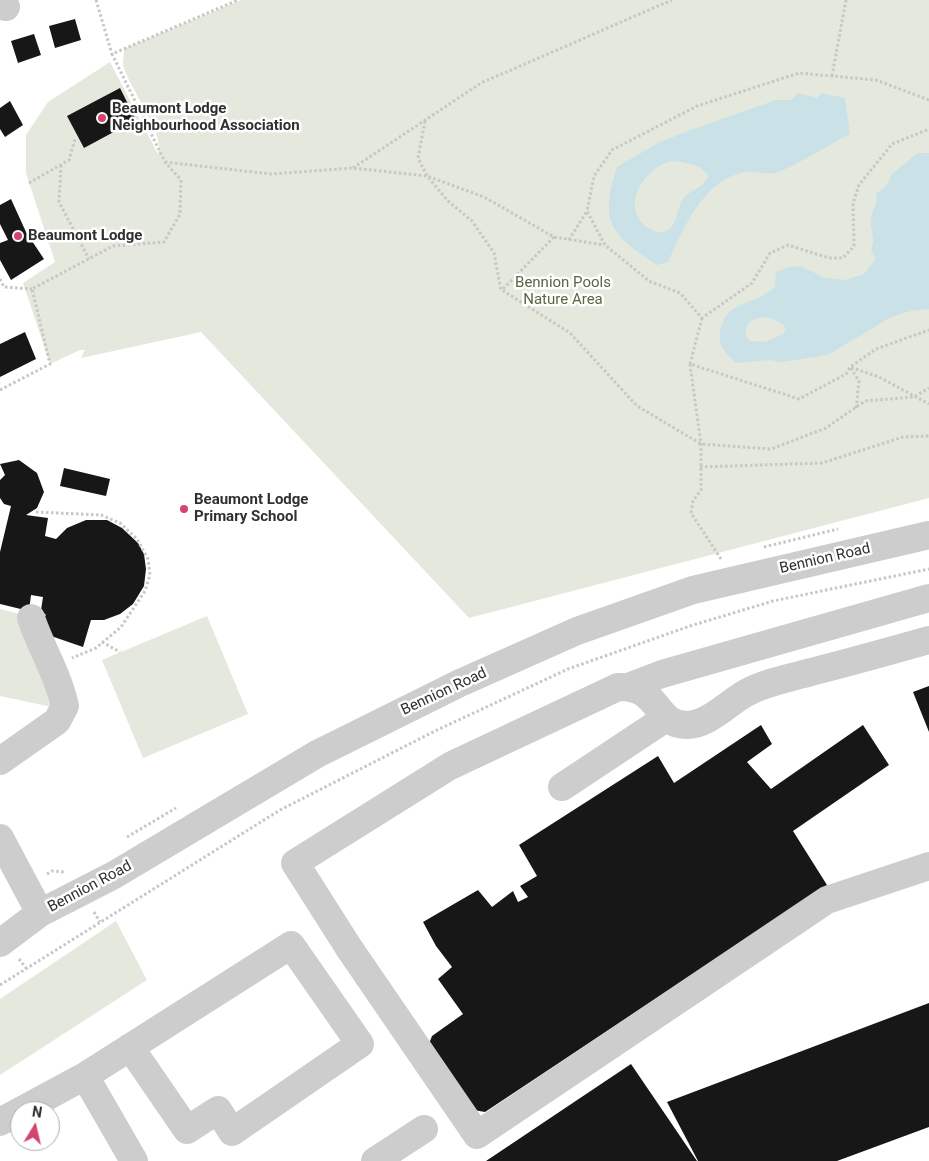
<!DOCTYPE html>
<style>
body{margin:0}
#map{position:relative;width:929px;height:1161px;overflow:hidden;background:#fff;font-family:Roboto,sans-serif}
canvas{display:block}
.north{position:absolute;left:10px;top:1101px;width:50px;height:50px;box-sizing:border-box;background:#fff;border:1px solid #acacac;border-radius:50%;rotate:9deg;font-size:14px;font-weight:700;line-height:20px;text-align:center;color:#303030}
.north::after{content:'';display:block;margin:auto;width:18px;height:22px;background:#d3456c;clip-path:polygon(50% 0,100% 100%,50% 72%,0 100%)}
</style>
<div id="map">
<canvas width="929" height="1161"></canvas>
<div class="north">N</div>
</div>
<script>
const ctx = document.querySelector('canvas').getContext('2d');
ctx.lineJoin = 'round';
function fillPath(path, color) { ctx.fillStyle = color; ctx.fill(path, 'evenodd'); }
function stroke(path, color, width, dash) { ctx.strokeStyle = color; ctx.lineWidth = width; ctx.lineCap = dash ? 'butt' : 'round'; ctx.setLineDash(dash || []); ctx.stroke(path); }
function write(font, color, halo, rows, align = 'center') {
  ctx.font = font + ' Roboto,sans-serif'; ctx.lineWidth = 5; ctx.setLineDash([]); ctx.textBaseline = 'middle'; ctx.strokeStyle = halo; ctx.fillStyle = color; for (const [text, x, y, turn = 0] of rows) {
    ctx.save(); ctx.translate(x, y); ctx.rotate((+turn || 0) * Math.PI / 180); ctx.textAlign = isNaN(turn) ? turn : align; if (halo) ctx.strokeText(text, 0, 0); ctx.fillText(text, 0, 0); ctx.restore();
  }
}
fillPath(new Path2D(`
 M241,0H929V498L469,618L201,332L81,358L85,350H80L50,364L23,283L55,262L26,173V135L48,102L110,62L158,154C166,135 128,86 123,65C123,60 124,54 124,49Z
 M0,609L24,615L52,707L0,696Z
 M207,616L248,714L143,758L102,660Z
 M116,921L147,980L0,1075V999Z`), '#e5e8dc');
fillPath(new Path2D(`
 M798,93L817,98L821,93L845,98L850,134C837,140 785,172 775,173C765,175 755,170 745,172C703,180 684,228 668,262L657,265C610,234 599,222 617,167L658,143L688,131L776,100H792ZM673,161C685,163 703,164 708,176C704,189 690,189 683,199C676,209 679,222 668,230C664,233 658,233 654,231C616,214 641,167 673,161Z
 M918,153H929V309L911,311L891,317L828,355L782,362L770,360L736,363C731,358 724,352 721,345C717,334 723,315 733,309C750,300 759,300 775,287L776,272L788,267L801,266L825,278L845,280L864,274L876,258L871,250C877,238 869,230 871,218C873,208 877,206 876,194L887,185L892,174ZM768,317L783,324L786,329L783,334L765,342L750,341L746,336C744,321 755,318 768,317Z`), '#cae2e7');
fillPath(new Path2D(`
 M75,19L81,40L55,48L49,26Z
 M34,34L41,55L18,63L11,41Z
 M120,88L136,120L84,148L67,116Z
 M10,101L23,125L5,137L0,129V108Z
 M11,199L26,232L44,259L11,280L0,260V243L8,240L0,224V205Z
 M25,332L36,359L0,377V344Z
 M19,460L37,473L44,492L37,508L26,515L48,518L45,536L56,539L67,528L86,520H107L122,528L138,543L144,554L146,569L144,586L133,604L120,614L104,620H91L83,647L51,636L38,624L46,615L41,610L43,597L31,595L29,611L0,604V552L11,506L4,504L0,498V480L5,475L0,464Z
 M64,468L110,479L106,496L60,486Z
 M929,686V732L913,692Z
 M761,725L772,744L747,762L771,789L863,725L889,765L793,831L827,885L485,1112L468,1109L427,1049L432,1036L463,1014L438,979L452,967L436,946L423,922L478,890L492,907L513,891L518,902L528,897L520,886L537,876L519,845L658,756L674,783Z
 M929,1003V1127L837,1161H698L667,1102Z
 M631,1064L697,1161H486Z`), '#171717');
stroke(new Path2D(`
 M96,0L112,54
 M832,76L846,0
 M929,100L876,80L799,73L697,106L612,150L594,176L587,211L605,245L649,281L680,293L702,318L752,283L770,253L788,245L829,258H843L854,246L853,203L859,185L892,144L929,129
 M425,121L418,158L427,176L448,201L472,221L494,253L501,290
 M165,162L271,174L353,168L427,176L484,197L554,237L604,245
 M61,165L59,202L89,259
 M353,168L481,83L672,0
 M29,183L69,160L75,139
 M554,237L502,290L570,333L637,406L701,444L771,449L826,428L865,401L914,397L929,388
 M569,240L587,211
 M0,279L4,287L32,289
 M702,318L690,364L799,399L846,374L850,367L876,349L929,330
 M690,364L701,444V490L693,501L691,513L721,559
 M0,390L50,364L32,289L113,246L164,242L180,214L181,180L165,162L112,54L238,0
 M856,408L859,381L850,367L879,377L929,404
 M700,467L822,463L903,437L929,436
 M36,512L101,515L120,523L137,539L148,559L150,575L145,591L121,627L96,648L72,658
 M764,547L838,529
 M102,642L120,652
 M127,837L176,808
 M47,874L52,871L64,872
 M94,912L100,922
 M19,959L26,968
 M0,985L280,810L435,731L568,669L690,626L773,601L929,569`), '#c7c7c7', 3, [2.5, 2.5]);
stroke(new Path2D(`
 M0,3L6,7
 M929,640C890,651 851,662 811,672C790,678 766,682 746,693C728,703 708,725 687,725C654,725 660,685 618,687L450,766L295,863L349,948L477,1135L827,900L929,866
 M628,687L662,674L929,598
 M0,761L57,721L65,706C58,674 41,648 31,618
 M562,787L666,718
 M0,838L40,913
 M0,943L40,913L114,875L317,754L460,683L577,631L693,590L929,535
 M85,1076L291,945L360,1044L232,1132L218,1110L187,1130L130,1047
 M0,1122L85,1076L134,1161
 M375,1161L424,1129`), '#cdcdcd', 28);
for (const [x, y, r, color] of [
 [102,118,5,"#d3456c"],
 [18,236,5,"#d3456c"],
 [184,509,5,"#d3456c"]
]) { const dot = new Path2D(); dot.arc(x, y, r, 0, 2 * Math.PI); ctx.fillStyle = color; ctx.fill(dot); stroke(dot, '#fff', 2); }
write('bold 15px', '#303030', '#fff', [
 ["Beaumont Lodge",112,109],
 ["Neighbourhood Association",112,126],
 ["Beaumont Lodge",28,236],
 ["Beaumont Lodge",194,500],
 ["Primary School",194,517]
], 'left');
write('15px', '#5a6741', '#fff', [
 ["Bennion Pools",563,283],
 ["Nature Area",563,300]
]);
write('15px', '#303030', '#fff', [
 ["Bennion Road",825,559,-13],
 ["Bennion Road",444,692,-25],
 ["Bennion Road",90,887,-28]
]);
</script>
